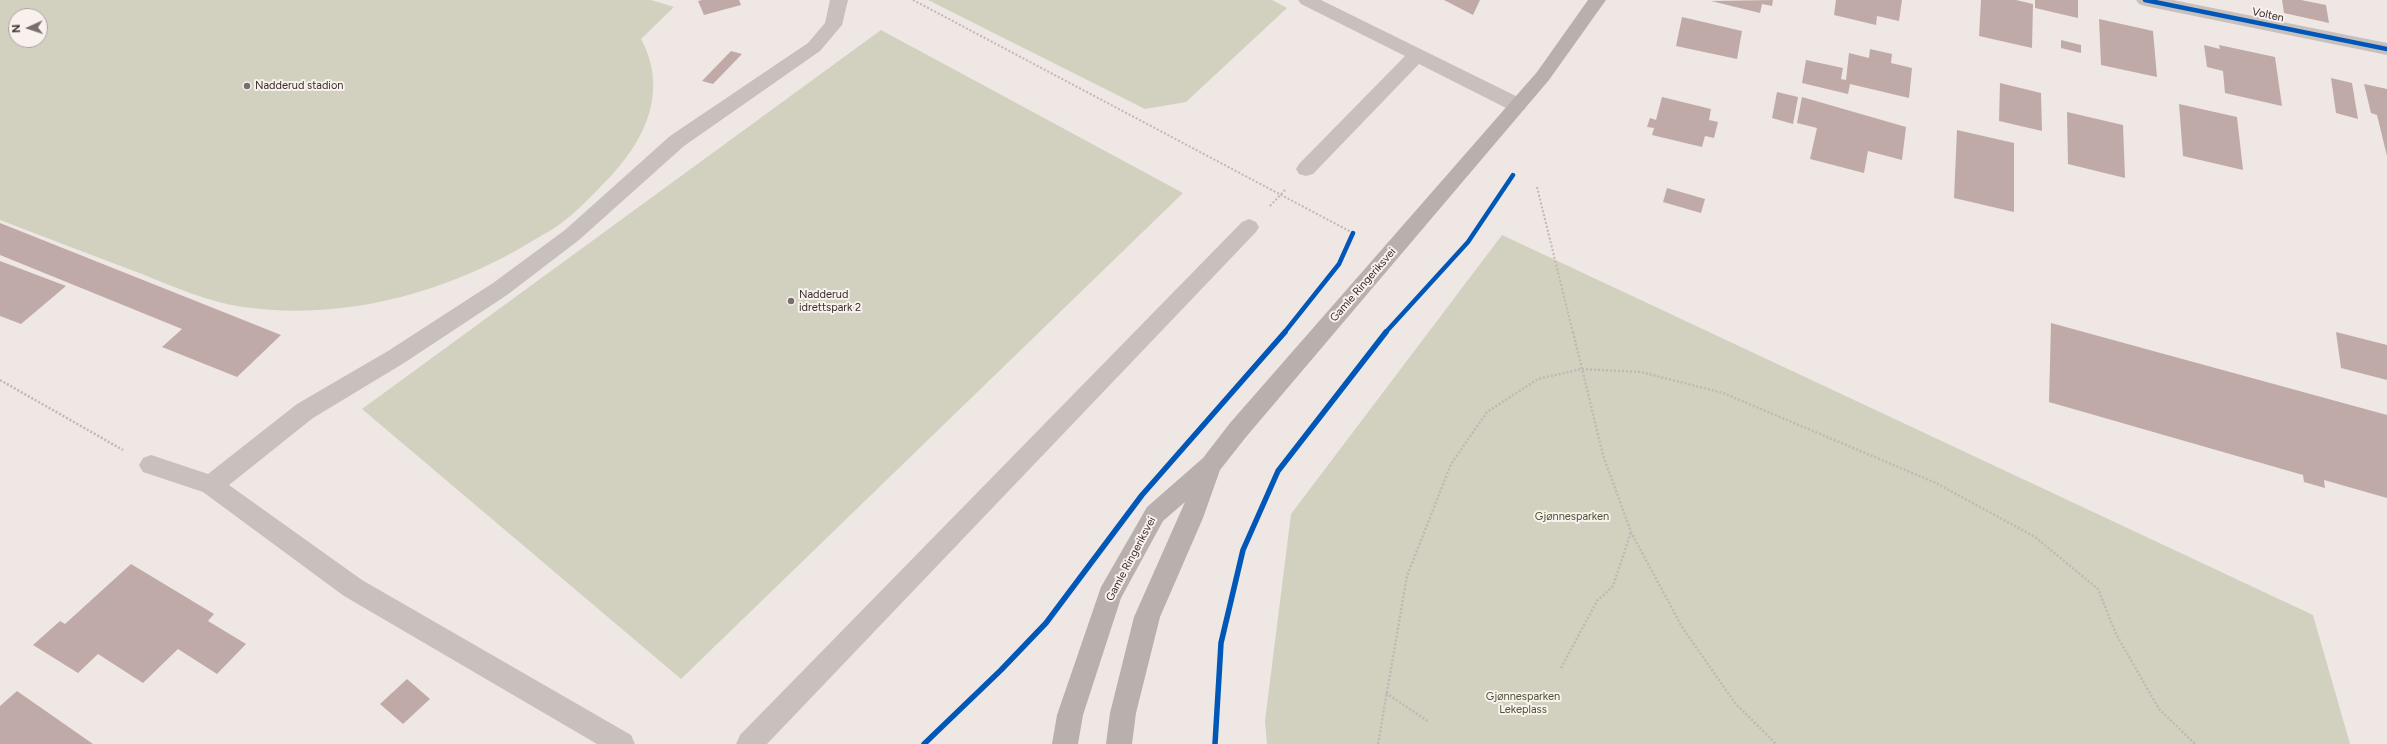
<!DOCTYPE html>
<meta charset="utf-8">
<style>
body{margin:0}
#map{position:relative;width:2387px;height:744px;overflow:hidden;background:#eee7e4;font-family:Figtree,sans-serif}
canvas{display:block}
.north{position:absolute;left:8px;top:8px;width:40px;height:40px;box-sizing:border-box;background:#f9f1ed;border:1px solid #aca39f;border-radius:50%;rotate:267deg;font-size:11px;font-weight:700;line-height:16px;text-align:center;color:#382d2b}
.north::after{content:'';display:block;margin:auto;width:14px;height:18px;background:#786e6c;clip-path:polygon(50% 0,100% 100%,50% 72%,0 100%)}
</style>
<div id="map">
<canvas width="2387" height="744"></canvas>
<div class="north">N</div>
</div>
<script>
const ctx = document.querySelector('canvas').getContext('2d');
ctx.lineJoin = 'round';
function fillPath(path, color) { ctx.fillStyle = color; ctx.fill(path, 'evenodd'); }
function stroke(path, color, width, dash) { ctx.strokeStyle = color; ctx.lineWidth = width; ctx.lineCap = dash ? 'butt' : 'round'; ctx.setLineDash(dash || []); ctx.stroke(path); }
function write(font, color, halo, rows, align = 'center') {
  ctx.font = font + ' Figtree,sans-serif'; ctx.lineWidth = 4; ctx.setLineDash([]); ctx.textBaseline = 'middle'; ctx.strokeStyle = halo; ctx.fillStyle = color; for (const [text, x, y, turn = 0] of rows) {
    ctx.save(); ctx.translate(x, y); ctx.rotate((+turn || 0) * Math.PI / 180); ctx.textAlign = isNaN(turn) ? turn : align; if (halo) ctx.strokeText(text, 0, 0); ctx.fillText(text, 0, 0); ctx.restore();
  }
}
fillPath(new Path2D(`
 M0,0H651L674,7L641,39C668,89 647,137 611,176C596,191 581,208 564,221C553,230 540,236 529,243C444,294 342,321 243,307C208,302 174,287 142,274C94,256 47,238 0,220ZM16,16H40V40H16Z
 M928,0H1272L1287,8L1186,102L1145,109Z
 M881,30L1183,193L681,679L362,409Z
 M1502,235L2313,615L2350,744H1267L1265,721L1291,514Z`), '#d2d1bf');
fillPath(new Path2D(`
 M702,0H739L741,5L704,15L698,1Z
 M1444,0H1480L1473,15Z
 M1773,0L1772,6L1762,4L1760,13L1711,1Z
 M1836,0H1902L1899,21L1877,16L1876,25L1834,15Z
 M1981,0H2016L2033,4L2032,48L1979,36Z
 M2035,0H2078V18L2035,8Z
 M2282,0H2301L2326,5L2329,23L2284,13Z
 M1682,17L1742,31L1737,59L1676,46Z
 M2099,19L2153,31L2157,77L2101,65Z
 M2061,40L2081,45V53L2061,48Z
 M2204,45L2220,49L2219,45L2275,57L2282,106L2225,93L2223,71L2207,67Z
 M1870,49L1892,54L1891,63L1912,68L1909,98L1850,84L1848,94L1802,83L1806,60L1843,68L1841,79L1846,80L1849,53L1869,58Z
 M731,51L742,54L713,84L702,81Z
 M2331,78L2352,83L2358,119L2336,113Z
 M2000,83L2041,93L2042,131L1999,121Z
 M2364,84L2387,89V156L2377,115L2371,113Z
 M1777,92L1798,97L1793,124L1772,118Z
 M1662,97L1711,109L1709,120L1718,122L1714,138L1705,136L1702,147L1652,135L1654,128L1647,127L1650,118L1656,120Z
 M1802,97L1906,127L1902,160L1868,151L1864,173L1810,159L1817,128L1797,123Z
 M2179,104L2237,117L2243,170L2183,156Z
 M2067,112L2123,125L2125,178L2068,164Z
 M1957,130L2014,143V212L1954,198Z
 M1667,188L1705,199L1701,213L1663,202Z
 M0,223L281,335L237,377L162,347L182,329L0,255Z
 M0,261L66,286L21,324L0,316Z
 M2051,323L2387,415V498L2324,480L2325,488L2304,482L2303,475L2049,402Z
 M2336,332L2387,345V380L2341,368Z
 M131,564L214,614L208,621L246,644L217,674L178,649L143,683L98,654L78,673L33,645L60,621L65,624Z
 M407,679L430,699L403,724L380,704Z
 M17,691L93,744H0V706Z`), '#c0aaa8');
stroke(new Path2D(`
 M913,0L1353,233
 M1537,187L1573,333
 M1270,206L1286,189`), '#c0b8b5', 2, [2, 2]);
stroke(new Path2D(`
 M1573,332L1603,455L1631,532L1682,627L1735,703L1776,744
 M0,380L123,450
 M1561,668L1597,601L1613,586L1631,532
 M1386,693L1429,722
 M1378,744L1407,576L1451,464L1487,412L1538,379L1581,369L1641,372L1723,393L1936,483L2035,537L2098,589L2116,634L2159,709L2195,744`), '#c0b8b5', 2.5, [2, 2]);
fillPath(new Path2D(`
 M830,0H848L842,25L820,51L684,146L579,240L507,295L404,363L313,418L229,485L362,580L631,735L635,744H597L344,596L203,492L143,472L139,465L143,458L151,455L208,474L297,404L388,351L493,283L565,230L670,136L808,43L825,23Z
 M1298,0H1321L1524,100L1526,105L1524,110L1517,111L1510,110L1419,64L1313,174L1306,176L1299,174L1296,169L1299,164L1405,56L1301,4Z
 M1249,219L1256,222L1259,227L1256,232L767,744H736L740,735L1242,222Z`), '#c7c0bd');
fillPath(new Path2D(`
 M2136,0H2173L2387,43V55L2145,6L2139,4Z`), '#c7c0bd');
fillPath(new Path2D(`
 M1588,0H1606L1549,80L1246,437L1220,470L1203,518L1160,617L1136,713L1132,744H1106L1110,713L1134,617L1185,502L1163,521L1121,598L1083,715L1078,744H1052L1057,715L1101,587L1147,507L1203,458L1230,423L1537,72Z`), '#b8b0ad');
stroke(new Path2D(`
 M2145,0L2387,49
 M1284,333L1339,264L1353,233
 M1385,333L1468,242L1513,175`), '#0057b8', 4.5);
stroke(new Path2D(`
 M924,744L1001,670L1046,623L1142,495L1285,332
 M1215,744L1221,643L1243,550L1278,471L1386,332`), '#0057b8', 5.5);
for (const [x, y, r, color] of [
 [247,86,4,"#786e6c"],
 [791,301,4,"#786e6c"]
]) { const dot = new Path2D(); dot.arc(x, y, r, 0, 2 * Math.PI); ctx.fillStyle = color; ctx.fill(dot); stroke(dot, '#f9f1ed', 1.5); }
write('11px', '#382d2b', '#f9f1ed', [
 ["Volten",2268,15,12],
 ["Gamle Ringeriksvei",1363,285,-49],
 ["Gamle Ringeriksvei",1131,559,-62]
]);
write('11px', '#382d2b', '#f9f1ed', [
 ["Nadderud stadion",255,86],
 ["Nadderud",799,295],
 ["idrettspark 2",799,308]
], 'left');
write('11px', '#4e5431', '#f9f1ed', [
 ["Gjønnesparken",1572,517],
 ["Gjønnesparken",1523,697],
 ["Lekeplass",1523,710]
]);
</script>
